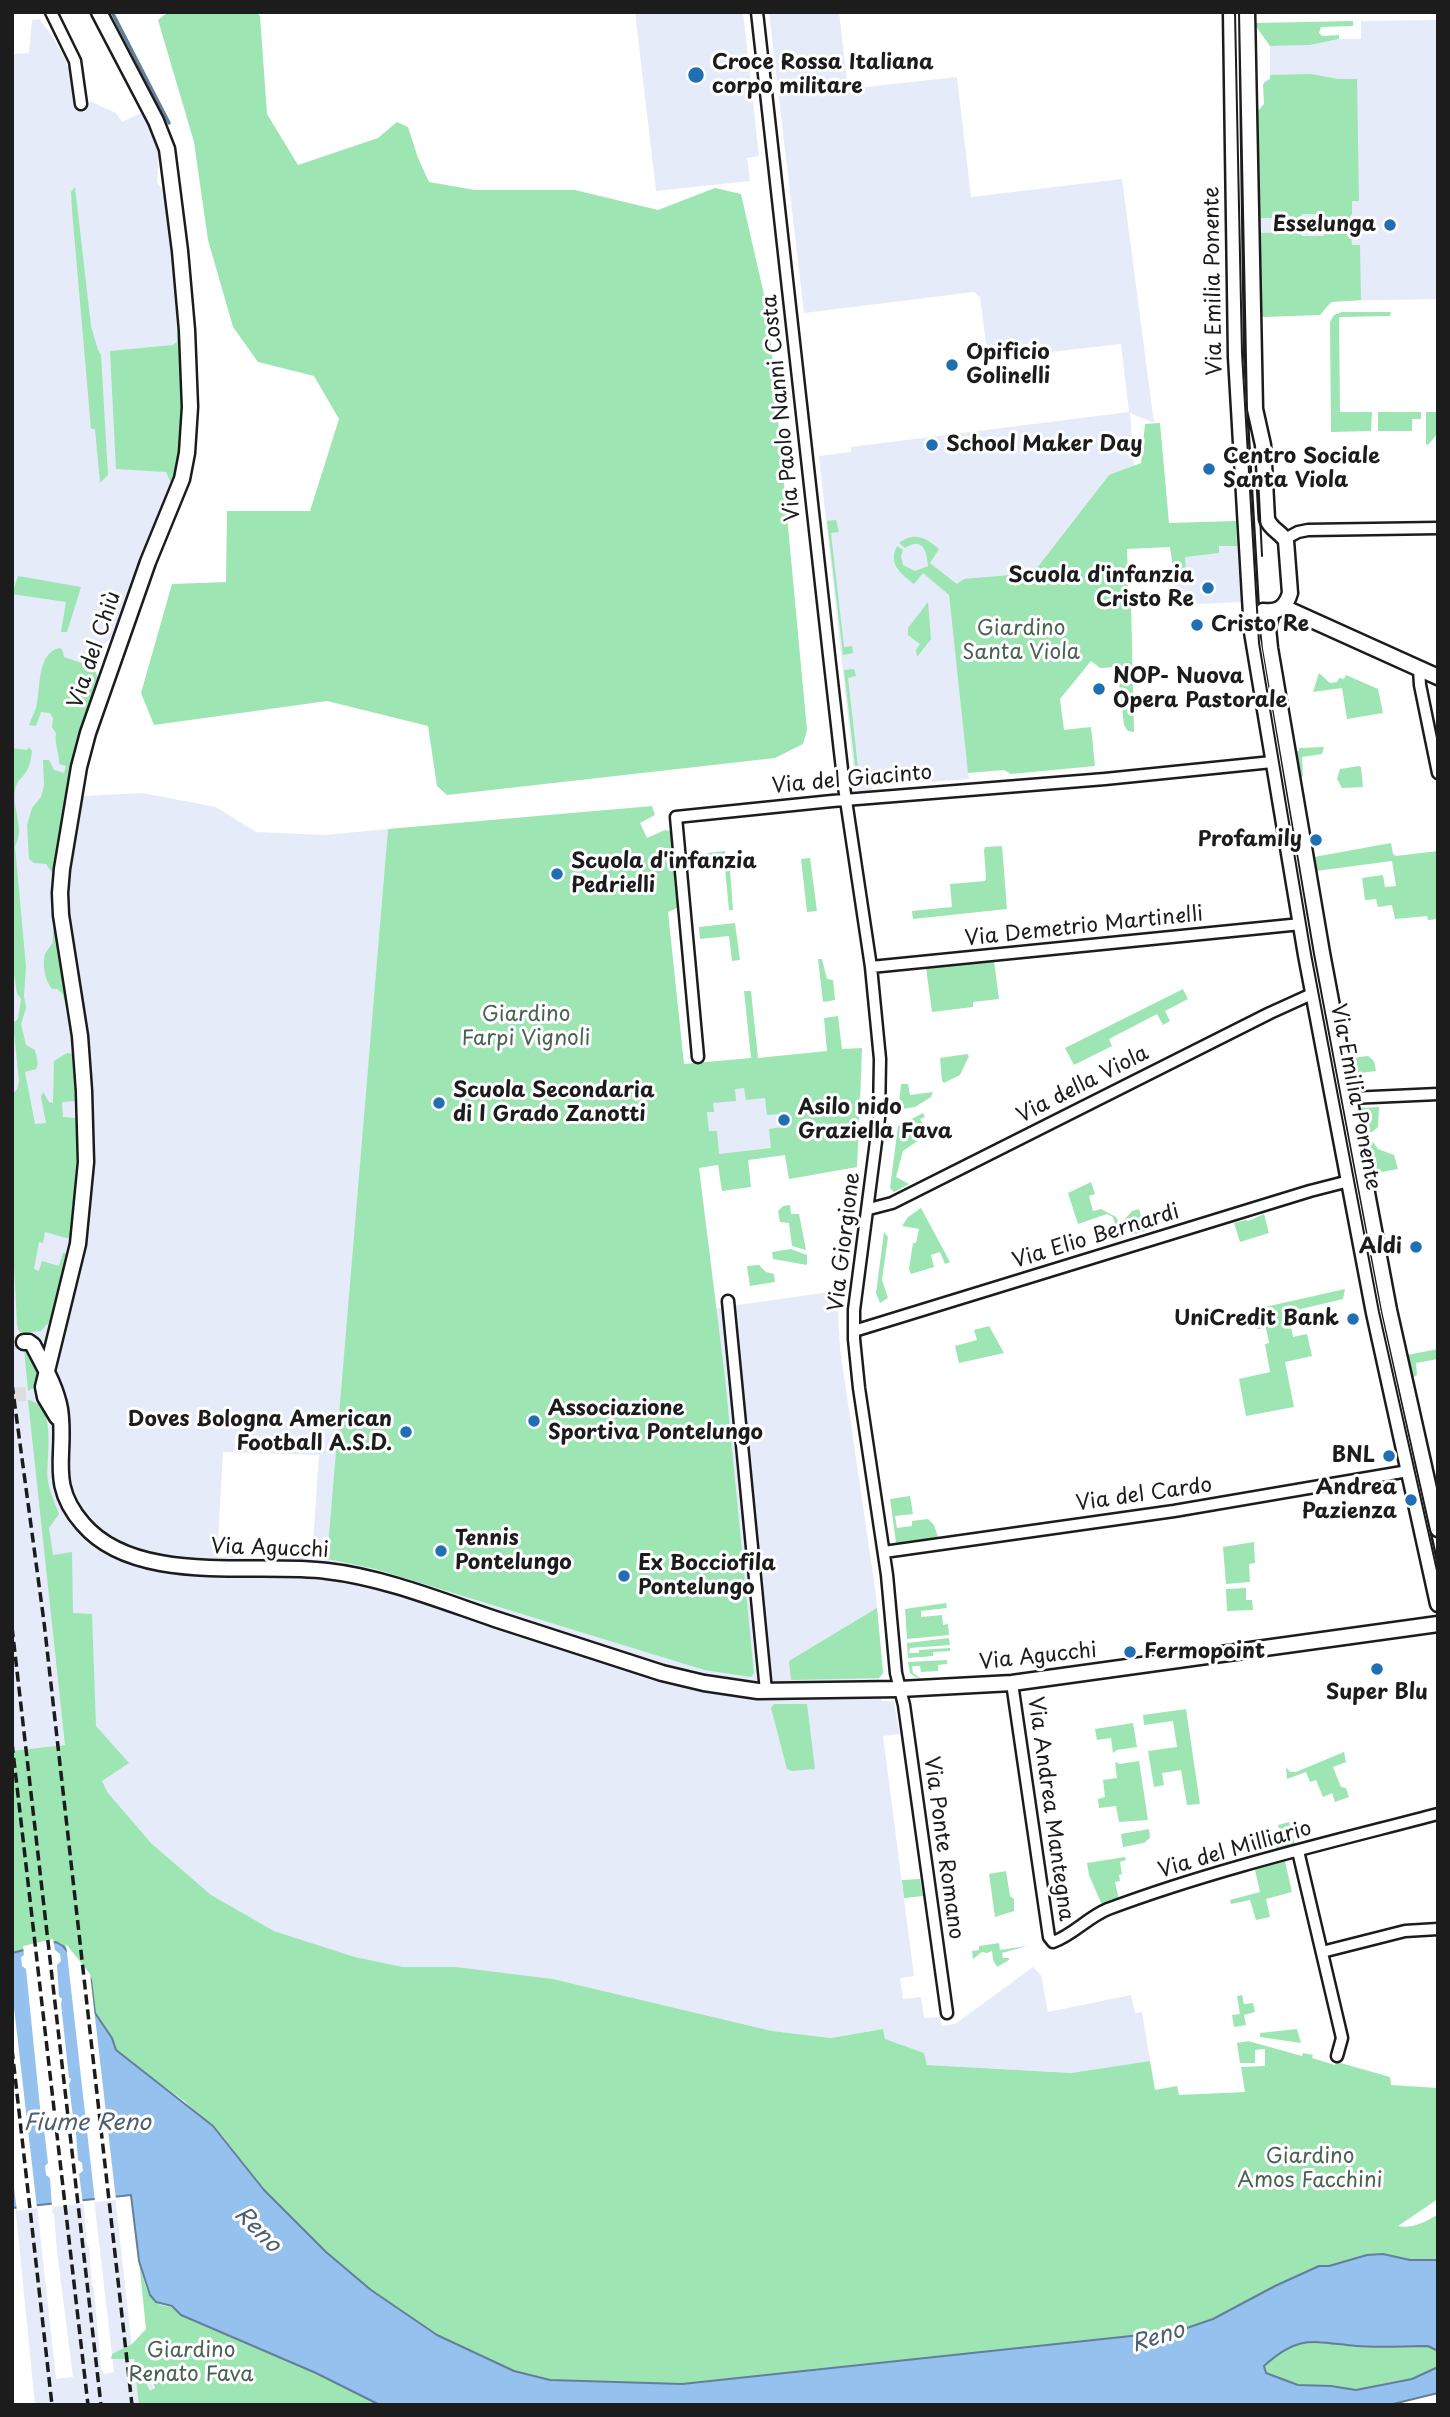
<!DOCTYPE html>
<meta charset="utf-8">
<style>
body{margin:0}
#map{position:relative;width:1450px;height:2417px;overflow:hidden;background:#fff;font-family:"Playpen Sans",sans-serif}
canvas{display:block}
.frame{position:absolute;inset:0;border:14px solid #1c1c1c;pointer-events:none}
</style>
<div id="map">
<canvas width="1450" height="2417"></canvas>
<div class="frame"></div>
</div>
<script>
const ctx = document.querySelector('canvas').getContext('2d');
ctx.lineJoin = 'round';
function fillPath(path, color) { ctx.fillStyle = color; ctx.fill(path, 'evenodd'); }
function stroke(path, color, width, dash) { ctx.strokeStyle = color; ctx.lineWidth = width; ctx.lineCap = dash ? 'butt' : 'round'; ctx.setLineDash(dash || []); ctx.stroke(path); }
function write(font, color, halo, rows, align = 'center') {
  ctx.font = font + ' "Playpen Sans",sans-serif'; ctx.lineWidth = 6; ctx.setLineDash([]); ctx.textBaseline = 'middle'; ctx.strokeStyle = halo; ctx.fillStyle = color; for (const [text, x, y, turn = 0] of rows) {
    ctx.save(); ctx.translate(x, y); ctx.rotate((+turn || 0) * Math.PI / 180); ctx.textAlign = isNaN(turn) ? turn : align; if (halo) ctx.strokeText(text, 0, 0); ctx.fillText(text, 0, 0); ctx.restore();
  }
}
fillPath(new Path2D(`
 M635,12H743L759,156L747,158L750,181L656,191Z
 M769,12H839L848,89L957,77L971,197L1122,179L1154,423L1130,413L1135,475H1109L1033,573L957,584L930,563L923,572L949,595L969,779L874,786L870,791L861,792L853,786L855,781L819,456L851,452V447L1129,412L1121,344L988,359L980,297L974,292L804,313Z
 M39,19L50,33L66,60L67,67L72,66L75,104L92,102L116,113L122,122L143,112L153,131L159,149L157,182L167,195L180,331L183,431L173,483L115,634L102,646L93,666L100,681L74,760L68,793L84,796L142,793L216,807L256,832L325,835L388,829L328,1559L375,1569L704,1670L751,1676L754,1673L716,1308L837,1291L840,1349L876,1595L883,1673L879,1678L882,1701H892L894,1703L900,1734L883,1736L914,1976L900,1978L903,1999L921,1997L924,2018L940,2017L942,2026L955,2024L1033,1967L1041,1975L1048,2012L1131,1995L1135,2013L1142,2012L1150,2061L1071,2073L926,2065L924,2053L884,2039L883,2029L831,2038L772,2031L553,1979L456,1967H403L355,1957L274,1931L210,1895L152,1844L108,1793L102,1781L96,1726L77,1856L134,2365L135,2371L150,2376L158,2405H35L12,2173V54L29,53L32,20ZM223,1452L319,1455L312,1558H236L234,1555H226L224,1557H217ZM94,2199L114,2372L104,2374L101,2368L94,2290L92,2285L89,2247L87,2245L83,2200ZM53,2204L52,2212L54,2214L57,2251L73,2377L56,2379L37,2205Z
 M1438,20V299L1335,301L1327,306L1320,315L1261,317L1257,112L1264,104V81L1270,78V46L1310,45L1339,39H1361V21Z
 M1237,546L1241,602L1178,605L1170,547Z
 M862,1065L857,1167L789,1179L785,1155L712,1165L704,1080Z`), '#e5ebf9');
fillPath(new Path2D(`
 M168,12H256L260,16L267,114L298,165L378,138L397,122L408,127L418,158L429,182L475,190H575L658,210L715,188L741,194L768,312L807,730L803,744L775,758L447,795L437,786L428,726L327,701L154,725L141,693L172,584L226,582L227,511H310L339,419L314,376L258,362L233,327L208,240L194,142L158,20Z
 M1353,21V26L1321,27L1319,33L1322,36L1339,35V39L1310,45L1270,46L1255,25V23Z
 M1311,74L1338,79H1357L1359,201H1352V214L1349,218H1327L1324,214H1302L1300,218H1259L1257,112L1264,104L1263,84L1270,79V75Z
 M75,187L91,326L98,350L101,355L108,475L100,483L95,429H91L72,210L71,192Z
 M1300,232L1302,236H1324L1325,233L1351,234L1352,245H1360L1361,300L1331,302L1320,315L1261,317L1259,233Z
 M1391,312L1390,316L1339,317L1340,412H1372L1371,431L1331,432L1330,322L1334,315L1342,312Z
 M180,325L183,431L173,483L170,481L166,472L116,469L110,351L173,345L177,342V329Z
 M1378,412H1421V419H1412V431H1378Z
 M1426,412H1438V433L1428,445L1426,444Z
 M1160,423L1169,523L1236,521L1237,546H1219V553L1185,557L1186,573L1174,574L1170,547L1127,549L1129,604H1131L1134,732L1128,731L1124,725L1117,667L1100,668L1091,661L1060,699L1064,730L1091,727L1095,766L1011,774L1004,770L968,773L949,595L923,573L914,584C900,573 888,564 897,546L903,550L901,556L903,565L915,571L928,566C927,552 923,536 905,548L899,543C915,531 926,538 939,549L930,563L957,584L964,579L1033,573L1109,475L1141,463L1145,424Z
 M836,520L839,532L831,533L844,647L852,646L853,653L843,655L827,521Z
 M18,576L81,587L67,632H61L66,602L12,594Z
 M928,602L931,639L917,657L916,650L920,644L908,635V628Z
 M59,648L62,649L64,657L93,667L100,681L72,766L53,874L46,864L34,863L29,859L27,825L32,808L41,797L44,785L43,760H49L54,770L64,773L66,766L59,764C60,753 54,746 56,733L52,727L53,718L50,713L41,712L36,726L29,725C31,719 34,714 36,708C41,690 36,654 59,648Z
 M854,669L856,676L848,678L859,776L866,775L867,782L857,783L844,670Z
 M1319,673L1330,683L1337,682L1339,678L1344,679L1346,675L1378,689L1383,713L1347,719L1342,688L1313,692Z
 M29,747L32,751C31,758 30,766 26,772C23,777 18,780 16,786C10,807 26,828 15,846L26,967L24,996L26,1008L21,1024L26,1045L35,1050L38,1064L36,1069L25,1072L35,1124L46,1123L41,1097L43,1092L49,1102L53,1103L54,1061L67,1053L73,1054L76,1101L62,1102L63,1117L76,1118L77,1152L70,1239L45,1232L43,1243L39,1242L34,1269L39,1271L42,1261L59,1266L63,1253H67L50,1321L41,1331L23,1333L19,1331L17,1325L12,1226V1095L17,1089L19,1081L13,1023L18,1019L21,999L17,993L12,962V748L27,750Z
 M1324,747L1322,754L1302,757L1303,776L1300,778L1295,751H1299V748Z
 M1359,766L1361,767L1363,787L1342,788L1337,779L1340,769Z
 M652,806L655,815L640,823L647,838L665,830L670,831L672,836L679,907L668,912L684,1064L751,1058L744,991H751L758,1058L827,1051L824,1018L838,1016L842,1049L862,1048L857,1167L789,1179L785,1155L748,1160L751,1187L722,1191L718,1165L699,1168L725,1378L754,1673L751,1677L704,1670L375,1569L327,1559L388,829ZM744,1088L746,1100L765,1098L767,1115L781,1114L782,1127L769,1129L771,1148L719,1154L717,1131H709L707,1112H714L713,1103L736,1101L735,1089Z
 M1391,843L1393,854L1396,856L1438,851V919L1428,920L1427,916L1395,919L1392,905L1378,907L1376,899L1365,900L1362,878L1383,875L1385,887L1396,886L1392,861L1316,871L1314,857Z
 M1002,846L1007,909L913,919L912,911L952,907L950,884L985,881L986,878L984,850L985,847Z
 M725,851V856H729L733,910H729L725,868H723L721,859L707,860L706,853Z
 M810,858L817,911L807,912L801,859Z
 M735,923L740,960L732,961L729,936L700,939L699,927Z
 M54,926L67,1009L62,993L57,989H52C45,981 42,964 45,954C47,950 50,947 52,944C54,938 52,932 54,926Z
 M818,959H822L827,979L833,980L835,1000L823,1002Z
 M994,961L999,999L973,1002V1007L932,1012L926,968Z
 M1183,989L1188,999L1165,1011L1170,1021L1163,1025L1157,1014L1109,1039L1112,1046L1074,1065L1065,1048Z
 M967,1054L969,1056L960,1075L944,1083L942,1081L940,1058Z
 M1368,1056L1374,1061L1376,1071L1354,1074L1351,1058Z
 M901,1084H908L910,1095L933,1092L931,1097L915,1107L902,1109L899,1105Z
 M1379,1107L1378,1127L1372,1132L1364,1133L1360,1108Z
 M923,1113L925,1117L920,1119L928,1134L903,1151L896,1177L909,1184L894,1192L890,1188L898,1126Z
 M1366,1142H1373L1378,1149L1394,1155L1398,1169L1371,1174Z
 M1091,1182L1095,1194L1089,1196L1093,1211L1101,1209L1116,1217L1126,1235L1118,1234L1113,1217L1107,1214L1078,1224L1068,1193Z
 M790,1205L791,1214H799L806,1250L792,1246L789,1223L780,1222L778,1211L783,1206Z
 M921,1208L950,1262L945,1264L940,1252L931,1255L934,1267L911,1274L909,1269L913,1243H916L919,1229L902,1226L908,1217Z
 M1139,1209L1145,1231L1131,1235L1124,1220L1132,1211Z
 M1264,1214L1269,1233L1240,1242L1234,1223L1246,1220L1248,1221Z
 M884,1232L888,1237L882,1280L888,1298L880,1303L876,1293Z
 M791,1249L807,1255V1265L773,1259L772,1252Z
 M759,1265L766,1272L774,1274L775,1282L750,1286L747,1266Z
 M1345,1289L1343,1299L1288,1312L1293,1337L1307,1334L1312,1356L1285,1362L1294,1407L1246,1416L1239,1379L1270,1372L1265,1344L1269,1343L1266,1328L1257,1329L1254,1318L1266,1314L1265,1307Z
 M989,1326L1004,1353L959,1363L955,1346L977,1340L974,1330Z
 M24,1348L29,1350L38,1371L37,1386L28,1391Z
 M1438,1349V1359L1416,1363L1417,1375L1412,1378L1407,1355Z
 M28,1400C59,1405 45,1460 48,1481C50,1493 55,1503 59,1514L49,1528L53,1555L72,1552L73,1613L92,1614L96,1726L129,1763L102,1781L108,1793L152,1844L211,1895L274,1931L355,1957L403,1967H456L553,1979L772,2031L831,2038L883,2029L885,2039L924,2053L927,2065L1071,2073L1150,2061L1155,2090L1177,2086L1179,2095L1245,2092L1241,2067L1265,2066V2049L1255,2050V2063H1240L1237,2043L1248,2041L1302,2056L1303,2053L1313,2055L1312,2058L1335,2065L1337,2062L1390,2077L1391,2085L1438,2088V2199L1398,2226C1411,2229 1427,2222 1438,2214V2260L1343,2261L1275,2286L1213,2319L1178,2331L682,2384L550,2380L514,2371L437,2335L371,2290L326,2252L264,2190L223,2137L184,2101L151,2077L12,2028V1751L65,1745Z
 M910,1496L913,1514L895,1516L897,1528L912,1526V1521L928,1519L934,1525L938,1537L896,1543L890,1499Z
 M1254,1542L1255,1563L1249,1564L1250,1582L1226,1584L1223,1547Z
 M1246,1588V1600H1252L1253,1610L1227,1611L1226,1589Z
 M946,1603L947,1608L921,1611V1617L942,1615L943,1625L948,1624L949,1635L907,1639L905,1609Z
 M877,1608L883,1673L879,1678L791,1680L789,1661Z
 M949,1638L950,1645L910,1648L909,1653H919V1650L950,1648V1651L933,1652V1656L908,1658L907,1643Z
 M947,1660V1664L938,1665V1671L921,1672L920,1666H912L913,1673L920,1678L915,1677L910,1673L908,1662Z
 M774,1704H807L815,1769L792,1771L787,1769L771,1708Z
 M1186,1709L1200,1804L1187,1805L1181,1770L1162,1773L1164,1785L1154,1787L1148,1751L1177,1747L1173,1721L1144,1725L1143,1715Z
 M1133,1723L1137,1747L1117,1750L1113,1753L1111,1738L1097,1740L1095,1729Z
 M1344,1752L1346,1762L1333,1767L1341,1787L1346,1788L1349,1797L1335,1802L1332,1793L1323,1797L1316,1780L1310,1782L1306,1772L1287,1779L1286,1767L1290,1772H1296Z
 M1139,1761L1148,1820L1119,1822L1116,1806L1099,1808L1098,1799L1105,1797L1103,1780L1117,1778L1115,1762L1120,1764Z
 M1289,1822L1295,1845L1277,1850L1275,1842L1282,1839L1278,1825Z
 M1149,1829L1150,1838L1144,1843L1123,1847L1121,1834Z
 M1125,1857L1126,1860L1120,1862L1122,1874L1119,1875L1120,1881L1115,1882L1119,1900L1102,1905L1089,1875L1087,1863Z
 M1285,1861L1292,1892L1266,1899L1270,1917L1256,1920L1250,1900L1231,1904L1230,1900L1260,1892L1255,1870L1258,1868Z
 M1006,1871L1010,1896L1014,1899V1911L995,1917L989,1874Z
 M920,1879L923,1896L904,1898L902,1880Z
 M999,1943L1000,1950L1027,1946L1002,1953L1003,1958H1009V1960L997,1967L993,1960L992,1951L987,1953L982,1952L973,1959L972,1951L979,1950V1946Z
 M1242,1995L1244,2004L1253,2003L1255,2012L1244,2015L1246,2025L1234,2027L1232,2015L1240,2014L1237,1996Z
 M1297,2029L1301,2043L1260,2037V2033Z
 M139,2261C143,2273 145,2295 157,2303C167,2309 169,2302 181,2315L316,2373L380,2405H139L136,2379L146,2383L150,2391L155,2388L150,2376L135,2371L134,2359H111L112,2354L132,2344L146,2329Z
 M1315,2341L1357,2346H1428L1438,2351V2367L1412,2379L1356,2390L1331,2386L1298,2385L1266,2373L1264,2366L1283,2349Z`), '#9de5b3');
const water = new Path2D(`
 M56,1942L63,1946L91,1980L95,2013L112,2038L116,2050L213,2126L264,2190L326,2252L371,2290L437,2335L514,2371L550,2380L682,2384L1178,2331L1213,2319L1275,2286L1319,2266H1329L1367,2255L1383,2254L1410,2260H1438V2351L1428,2346C1404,2346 1380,2348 1356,2346C1313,2342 1299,2334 1264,2366L1266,2373L1298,2385L1331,2386L1356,2390L1412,2379L1438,2367V2393L1389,2405H380L316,2373L181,2315L172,2306L156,2302L150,2295L139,2261L131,2195L12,2208V1953Z`);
fillPath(water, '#94c1ee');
stroke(water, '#647f9a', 2);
fillPath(new Path2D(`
 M53,1939L55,1950L60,1954L61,1961L57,1965L59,1996L62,1999L61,2004L69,2078L71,2079L69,2085L73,2117L75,2119L78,2160L82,2163L83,2171L79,2174L83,2204L52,2207L50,2178L46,2175L45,2166L48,2163L44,2129L42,2127L26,1969L22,1966L21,1957L24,1955L23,1946Z
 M66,1944L90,1974L116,2200L95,2202Z
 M12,1990L37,2208L17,2211L12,2173Z`), '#fff');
stroke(new Path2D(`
 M112,12L169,123`), '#647f9a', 3.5);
stroke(new Path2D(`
 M12,1343L24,1342
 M12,1395L28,1394`), '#ddd', 14, [14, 7]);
const street = new Path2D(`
 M51,12L75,61L81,104
 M757,12L830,664L844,787L871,967L880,1059L879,1118L854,1310V1339L859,1388L887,1575L896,1673L904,1705L947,2013
 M1285,539L1298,532L1308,530L1438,528
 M1419,669L1420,685L1438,773
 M871,967L1301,924
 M698,1057L676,817L832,801L1105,779L1272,762
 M1350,1098L1438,1094
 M869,1209L892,1203L1270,1013L1314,993
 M728,1301L766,1691
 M854,1331L1310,1191L1349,1181
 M884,1552L1174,1511L1408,1471
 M1012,1683L1049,1937L1053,1942C1073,1935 1088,1917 1108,1909C1215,1869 1327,1843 1438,1814
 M1298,1851L1342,2038L1337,2056
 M1322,1952L1405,1931L1438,1929`);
const secondary = new Path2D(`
 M1231,12L1236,357L1252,632L1306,955L1374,1313L1438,1604
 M1247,12L1255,409L1263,445L1267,519C1270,529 1281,532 1286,541L1290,593C1286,607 1278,613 1263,611
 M1283,607L1438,677
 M1272,612L1268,628L1270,648L1322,953L1389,1310L1438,1529
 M24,1342H29L33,1345C43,1365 56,1386 60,1409C67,1455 47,1483 83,1524C136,1586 255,1562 327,1571C382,1577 442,1601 495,1619C551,1637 606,1655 662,1673L704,1683L758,1691L900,1689L1012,1683L1438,1624
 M57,1417L45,1397L43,1387L78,1244L86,1162L84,1091L80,1036L61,915L60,893L62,869L79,767L88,733L148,562L182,479L187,453L190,407L187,330L180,251L167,149L156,121L99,12`);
stroke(street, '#1c1c1c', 15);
stroke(secondary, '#1c1c1c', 19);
stroke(street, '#fff', 10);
stroke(secondary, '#fff', 14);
stroke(new Path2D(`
 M1235,12L1242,353L1259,643L1311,954L1379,1312L1438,1575
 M1258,476L1262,556`), '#1c1c1c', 2);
stroke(new Path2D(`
 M12,1384L44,1622L132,2405
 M12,1627L101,2405
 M12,1743L88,2405
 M12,2049L52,2405`), '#1c1c1c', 3.5, [10, 5]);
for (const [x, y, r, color] of [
 [696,75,9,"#1f6fb2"],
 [1390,225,7,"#1f6fb2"],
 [952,365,7,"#1f6fb2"],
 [932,445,7,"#1f6fb2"],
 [1209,469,7,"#1f6fb2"],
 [1208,588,7,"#1f6fb2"],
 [1197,625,7,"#1f6fb2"],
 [1099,689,7,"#1f6fb2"],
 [1316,840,7,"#1f6fb2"],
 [557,874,7,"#1f6fb2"],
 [439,1103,7,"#1f6fb2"],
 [784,1120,7,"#1f6fb2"],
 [1416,1247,7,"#1f6fb2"],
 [1353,1319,7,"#1f6fb2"],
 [534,1421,7,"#1f6fb2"],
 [406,1432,7,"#1f6fb2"],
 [1389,1456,7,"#1f6fb2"],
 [1411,1500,7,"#1f6fb2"],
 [441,1551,7,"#1f6fb2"],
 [624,1576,7,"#1f6fb2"],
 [1130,1652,7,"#1f6fb2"],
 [1377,1669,7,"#1f6fb2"]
]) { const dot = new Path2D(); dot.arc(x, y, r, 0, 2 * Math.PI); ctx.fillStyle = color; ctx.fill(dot); stroke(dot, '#fff', 2.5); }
write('bold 21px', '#1c1c1c', '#fff', [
 ["Croce Rossa Italiana",712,63],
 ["corpo militare",712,87],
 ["Esselunga",1376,225,"right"],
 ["Opificio",966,353],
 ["Golinelli",966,377],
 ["School Maker Day",946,445],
 ["Centro Sociale",1223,457],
 ["Santa Viola",1223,481],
 ["Scuola d'infanzia",1194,576,"right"],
 ["Cristo Re",1194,600,"right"],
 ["Cristo Re",1211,625],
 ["NOP- Nuova",1113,677],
 ["Opera Pastorale",1113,701],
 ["Profamily",1302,840,"right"],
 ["Scuola d'infanzia",571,862],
 ["Pedrielli",571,886],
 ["Scuola Secondaria",453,1091],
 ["di I Grado Zanotti",453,1115],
 ["Asilo nido",798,1108],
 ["Graziella Fava",798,1132],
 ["Aldi",1402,1247,"right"],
 ["UniCredit Bank",1339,1319,"right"],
 ["Associazione",548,1409],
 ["Sportiva Pontelungo",548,1433],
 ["Doves Bologna American",392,1420,"right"],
 ["Football A.S.D.",392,1444,"right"],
 ["BNL",1375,1456,"right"],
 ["Andrea",1397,1488,"right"],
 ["Pazienza",1397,1512,"right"],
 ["Tennis",455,1539],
 ["Pontelungo",455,1563],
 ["Ex Bocciofila",638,1564],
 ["Pontelungo",638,1588],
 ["Fermopoint",1144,1652],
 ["Super Blu",1377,1693,"center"]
], 'left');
write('21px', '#1c1c1c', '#fff', [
 ["Via Emilia Ponente",1214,281,-91],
 ["Via Paolo Nanni Costa",782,408,-96],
 ["Via del Chiù",95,650,-71],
 ["Via del Giacinto",852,780,-5],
 ["Via Demetrio Martinelli",1084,927,-6],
 ["Via della Viola",1083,1085,-27],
 ["Via Emilia Ponente",1355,1097,79],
 ["Via Elio Bernardi",1096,1237,-17],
 ["Via Giorgione",845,1242,-83],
 ["Via del Cardo",1144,1495,-8],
 ["Via Agucchi",270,1549,2],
 ["Via Agucchi",1038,1657,-6],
 ["Via Andrea Mantegna",1050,1809,82],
 ["Via Ponte Romano",943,1848,82],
 ["Via del Milliario",1235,1850,-16]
]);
write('21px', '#496251', '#fff', [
 ["Giardino",1021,629],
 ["Santa Viola",1021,653],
 ["Giardino",526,1015],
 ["Farpi Vignoli",526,1039],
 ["Giardino",1310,2157],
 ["Amos Facchini",1310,2181],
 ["Giardino",191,2351],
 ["Renato Fava",191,2375]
]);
write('italic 23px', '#4c5e70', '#fff', [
 ["Fiume Reno",87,2124],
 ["Reno",257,2230,45],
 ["Reno",1158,2338,-17]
]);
</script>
